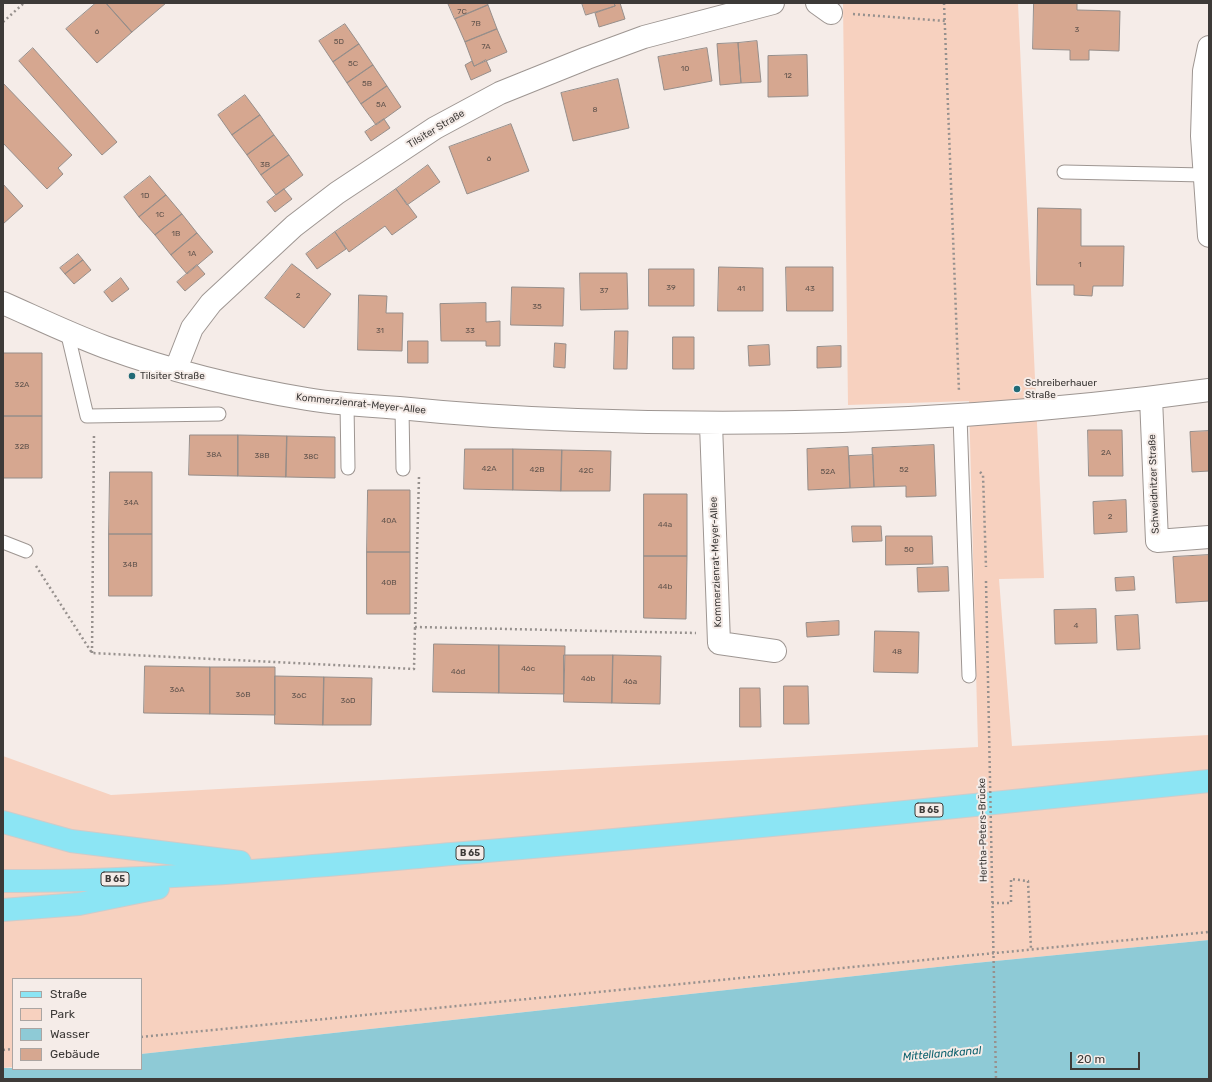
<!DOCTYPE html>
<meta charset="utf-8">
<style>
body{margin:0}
#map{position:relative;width:1212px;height:1082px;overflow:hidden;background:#f5ece8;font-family:Rubik,sans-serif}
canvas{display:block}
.frame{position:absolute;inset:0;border:4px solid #3d3a38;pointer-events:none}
.legend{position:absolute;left:12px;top:978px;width:130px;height:92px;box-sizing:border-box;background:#f5ece8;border:1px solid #aba5a2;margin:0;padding:5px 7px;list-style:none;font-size:12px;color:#3d3a38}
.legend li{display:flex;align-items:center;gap:8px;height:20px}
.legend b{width:20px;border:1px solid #aba5a2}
.scale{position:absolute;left:1070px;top:1052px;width:70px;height:18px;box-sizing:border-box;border:2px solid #3d3a38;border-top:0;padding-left:5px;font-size:12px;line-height:14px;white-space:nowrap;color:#3d3a38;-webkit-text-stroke:3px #f5ece8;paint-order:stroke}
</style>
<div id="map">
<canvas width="1212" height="1082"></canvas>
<div class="frame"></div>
<ul class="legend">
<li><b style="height:5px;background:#8ce5f4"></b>Straße</li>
<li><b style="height:11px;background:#f7d1bf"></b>Park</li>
<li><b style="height:11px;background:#8ecad6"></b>Wasser</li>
<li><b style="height:11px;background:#d6a790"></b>Gebäude</li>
</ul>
<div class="scale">20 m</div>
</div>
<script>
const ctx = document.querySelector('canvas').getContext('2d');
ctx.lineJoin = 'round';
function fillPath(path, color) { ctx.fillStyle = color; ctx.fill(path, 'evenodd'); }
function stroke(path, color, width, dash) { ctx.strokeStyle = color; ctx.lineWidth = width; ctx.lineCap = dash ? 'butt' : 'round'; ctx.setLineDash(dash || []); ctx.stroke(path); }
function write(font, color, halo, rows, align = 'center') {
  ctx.font = font + ' Rubik,sans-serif'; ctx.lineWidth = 4; ctx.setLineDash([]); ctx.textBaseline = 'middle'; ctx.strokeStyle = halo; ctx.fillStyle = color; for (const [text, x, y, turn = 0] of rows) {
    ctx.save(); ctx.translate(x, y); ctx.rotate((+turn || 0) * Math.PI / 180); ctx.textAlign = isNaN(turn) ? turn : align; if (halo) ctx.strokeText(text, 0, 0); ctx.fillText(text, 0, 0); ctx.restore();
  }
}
fillPath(new Path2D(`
 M843,3H1018L1044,578L999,579L1012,746L1209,735V940L965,964L141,1054V979H13V1067L3,1068V756L111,795L978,747L969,401L848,405Z`), '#f7d1bf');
fillPath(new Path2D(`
 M1209,940V1079H3V1068L141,1069V1054L965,964Z`), '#8ecad6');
const building = new Path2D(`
 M96,3H106L132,32L97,63L66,29Z
 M106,3H166L132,32Z
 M448,3H487L488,5L455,19Z
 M582,3H614L615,6L586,15Z
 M614,3H620L625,19L599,27L595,13L615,6Z
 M1034,3H1077V10L1120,11L1119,51L1089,50V60H1070V50L1033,49Z
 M488,5L497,29L465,42L455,19Z
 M345,24L359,44L333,62L319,41Z
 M497,29L507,52L474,66L465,42Z
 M757,41L761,82L741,83L738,43Z
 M738,43L741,83L720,85L717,44Z
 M359,44L373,65L347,83L333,62Z
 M33,48L117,142L102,155L19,61Z
 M707,48L712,81L664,90L658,57Z
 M807,55L808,96L768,97V56Z
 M486,60L491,71L471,80L465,65L472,61L474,66Z
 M373,65L387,86L361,104L347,83Z
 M618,79L629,128L573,141L561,93Z
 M3,83L72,155L58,168L63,174L47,189L3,143Z
 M387,86L401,107L376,125L361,104Z
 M245,95L260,115L232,135L218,115Z
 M260,115L274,135L247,155L232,135Z
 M384,119L390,128L371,141L365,132Z
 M511,124L529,171L467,194L449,147Z
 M274,135L289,155L261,175L247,155Z
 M289,155L303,175L276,195L261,175Z
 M428,165L440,182L407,205L396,189Z
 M150,176L166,195L139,217L124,197Z
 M3,184L23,206L3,224Z
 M284,189L292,199L275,212L267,202Z
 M396,189L417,217L392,235L385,226L349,252L335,232Z
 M166,195L182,214L155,235L139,217Z
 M1038,208L1081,209V246H1124L1123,286H1093L1092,296L1074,295V285H1037Z
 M182,214L197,233L171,255L155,235Z
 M335,232L346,249L317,269L306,254Z
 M197,233L213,252L187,274L171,255Z
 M78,254L83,260L65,274L60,268Z
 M83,260L91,270L74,284L65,274Z
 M292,264L331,294L304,328L265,298Z
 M197,265L205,274L185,291L177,282Z
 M719,267L763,268V311H718Z
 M786,267H833V311H787Z
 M649,269H694V306H649Z
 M580,273H627L628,309L581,310Z
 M121,278L129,289L112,302L104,292Z
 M512,287L564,288L563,326L511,325Z
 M359,295L387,296L386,313H403L402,351L358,350Z
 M486,303V322L500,321V346H486V341H441L440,304Z
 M615,331H628L627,369H614Z
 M673,337H694V369H673Z
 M408,341H428V363H408Z
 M555,343L566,344L565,368L554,367Z
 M769,345L770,365L749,366L748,346Z
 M841,346V367L817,368V347Z
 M3,353H42V416H3Z
 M3,416H42V478H3Z
 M1088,430H1122L1123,476H1089Z
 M1209,431V471L1192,472L1190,432Z
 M190,435H238V476L189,475Z
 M238,435L287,436L286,477L238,476Z
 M287,436L335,437V478L286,477Z
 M934,445L936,496L906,497V486L874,487L872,448Z
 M848,447L850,488L808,490L807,449Z
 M465,449H513V490L464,489Z
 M513,449L562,450L561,491L513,490Z
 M562,450L611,451L610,491H561Z
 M873,455L874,487L850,488L849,456Z
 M110,472H152V534H109Z
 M368,490H410V552H367Z
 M644,494H687V556H644Z
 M1126,500L1127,532L1094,534L1093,502Z
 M852,526H881L882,541L853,542Z
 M109,534H152V596H109Z
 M886,536H932L933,564L886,565Z
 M367,552H410V614H367Z
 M1209,555V601L1176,603L1173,557Z
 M644,556H687L686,619L644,618Z
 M948,567L949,591L918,592L917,568Z
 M1134,577L1135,590L1116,591L1115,578Z
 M1096,609L1097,643L1055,644L1054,610Z
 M1138,615L1140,649L1117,650L1115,616Z
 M839,621V635L807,637L806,623Z
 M875,631L919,632L918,673L874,672Z
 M434,644L499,645V693L433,692Z
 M499,645L565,646L564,694L499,693Z
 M564,655H613L612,703L564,702Z
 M613,655L661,656L660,704L612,703Z
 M145,666L210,667V714L144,713Z
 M210,667H275V715L210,714Z
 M275,676L324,677L323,725L275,724Z
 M324,677L372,678L371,725H323Z
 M784,686H808L809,724H784Z
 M740,688H760L761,727H740Z`);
fillPath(building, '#d6a790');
stroke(building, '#968e8a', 1);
const lane = new Path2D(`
 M1064,172L1204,175
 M67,331L87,416L219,414
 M347,404L348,468
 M402,409L403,469
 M960,416L969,676
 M3,542L26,551`);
const street = new Path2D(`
 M817,3L831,13
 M1209,47L1204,71L1202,136L1209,236
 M3,303C37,318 70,334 105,347C168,370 240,388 307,399C337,404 368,406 399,408C458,414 517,418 577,420C789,428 999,419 1209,390
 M176,369L192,328L211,303L294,226L337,193L435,128L500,93L587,58L644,37L773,3
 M1151,398L1157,541L1209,537
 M711,424L719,643L775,651`);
const primary = new Path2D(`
 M3,822L71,841L240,862
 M3,881C153,882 303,867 452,854C705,833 957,807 1209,781
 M3,910L79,904L158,888`);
stroke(lane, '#9e9692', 15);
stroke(street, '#9e9692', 24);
stroke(primary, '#cdcccb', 24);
stroke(new Path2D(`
 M944,3L959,392
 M853,14L945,21
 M3,22L24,3
 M980,472L983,475L986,567
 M419,477L415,627L696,633
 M36,566L92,653L414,669L415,627
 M92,653L94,434
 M992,903H1011V879L1028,881L1031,949
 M141,1037L1209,932
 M3,1050L13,1049`), '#97918e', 2.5, [2, 3]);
stroke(lane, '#fff', 13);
stroke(street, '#fff', 22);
stroke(primary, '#8ce5f4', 22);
stroke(new Path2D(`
 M986,581L996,1079`), '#97918e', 2.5, [2, 3]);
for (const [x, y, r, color] of [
 [132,376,4,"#216a76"],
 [1017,389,4,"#216a76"]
]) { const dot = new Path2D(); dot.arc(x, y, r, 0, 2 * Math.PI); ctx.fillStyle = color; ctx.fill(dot); stroke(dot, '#f5ece8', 1.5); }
write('8px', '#63554e', null, [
 ["7C",462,12],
 ["7B",476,24],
 ["3",1077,30],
 ["6",97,32],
 ["5D",339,42],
 ["7A",486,47],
 ["5C",353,64],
 ["10",685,69],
 ["12",788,76],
 ["5B",367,84],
 ["5A",381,105],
 ["8",595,110],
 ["6",489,159],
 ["3B",265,165],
 ["1D",145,196],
 ["1C",160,215],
 ["1B",176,234],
 ["1A",192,254],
 ["1",1080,265],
 ["39",671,288],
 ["41",741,289],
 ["43",810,289],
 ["37",604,291],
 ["2",298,296],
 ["35",537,307],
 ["31",380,331],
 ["33",470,331],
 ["32A",22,385],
 ["32B",22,447],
 ["2A",1106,453],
 ["38A",214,455],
 ["38B",262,456],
 ["38C",311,457],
 ["42A",489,469],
 ["42B",537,470],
 ["52",904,470],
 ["42C",586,471],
 ["52A",828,472],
 ["34A",131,503],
 ["2",1110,517],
 ["40A",389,521],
 ["44a",665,525],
 ["50",909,550],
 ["34B",130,565],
 ["40B",389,583],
 ["44b",665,587],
 ["4",1076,626],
 ["48",897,652],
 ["46c",528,669],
 ["46d",458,672],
 ["46b",588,679],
 ["46a",630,682],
 ["36A",177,690],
 ["36B",243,695],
 ["36C",299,696],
 ["36D",348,701]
]);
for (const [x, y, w] of [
 [929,810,28],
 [470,853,28],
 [115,879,28]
]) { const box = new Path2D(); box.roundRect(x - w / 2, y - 7, w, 14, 3); ctx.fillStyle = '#f5ece8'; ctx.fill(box); stroke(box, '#3d3a38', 1); }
write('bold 9px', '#3d3a38', null, [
 ["B 65",929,810],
 ["B 65",470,853],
 ["B 65",115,879]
]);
write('10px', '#3d3a38', '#f5ece8', [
 ["Tilsiter Straße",436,129,-31],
 ["Kommerzienrat-Meyer-Allee",361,404,6],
 ["Schweidnitzer Straße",1154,484,-92],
 ["Kommerzienrat-Meyer-Allee",716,562,-92],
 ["Hertha-Peters-Brücke",983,830,-91]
]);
write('10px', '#3d3a38', '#f5ece8', [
 ["Tilsiter Straße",140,376],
 ["Schreiberhauer",1025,383],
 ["Straße",1025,395]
], 'left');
write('italic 11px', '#0b606d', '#f5ece8', [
 ["Mittellandkanal",942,1054,-5]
]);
</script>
